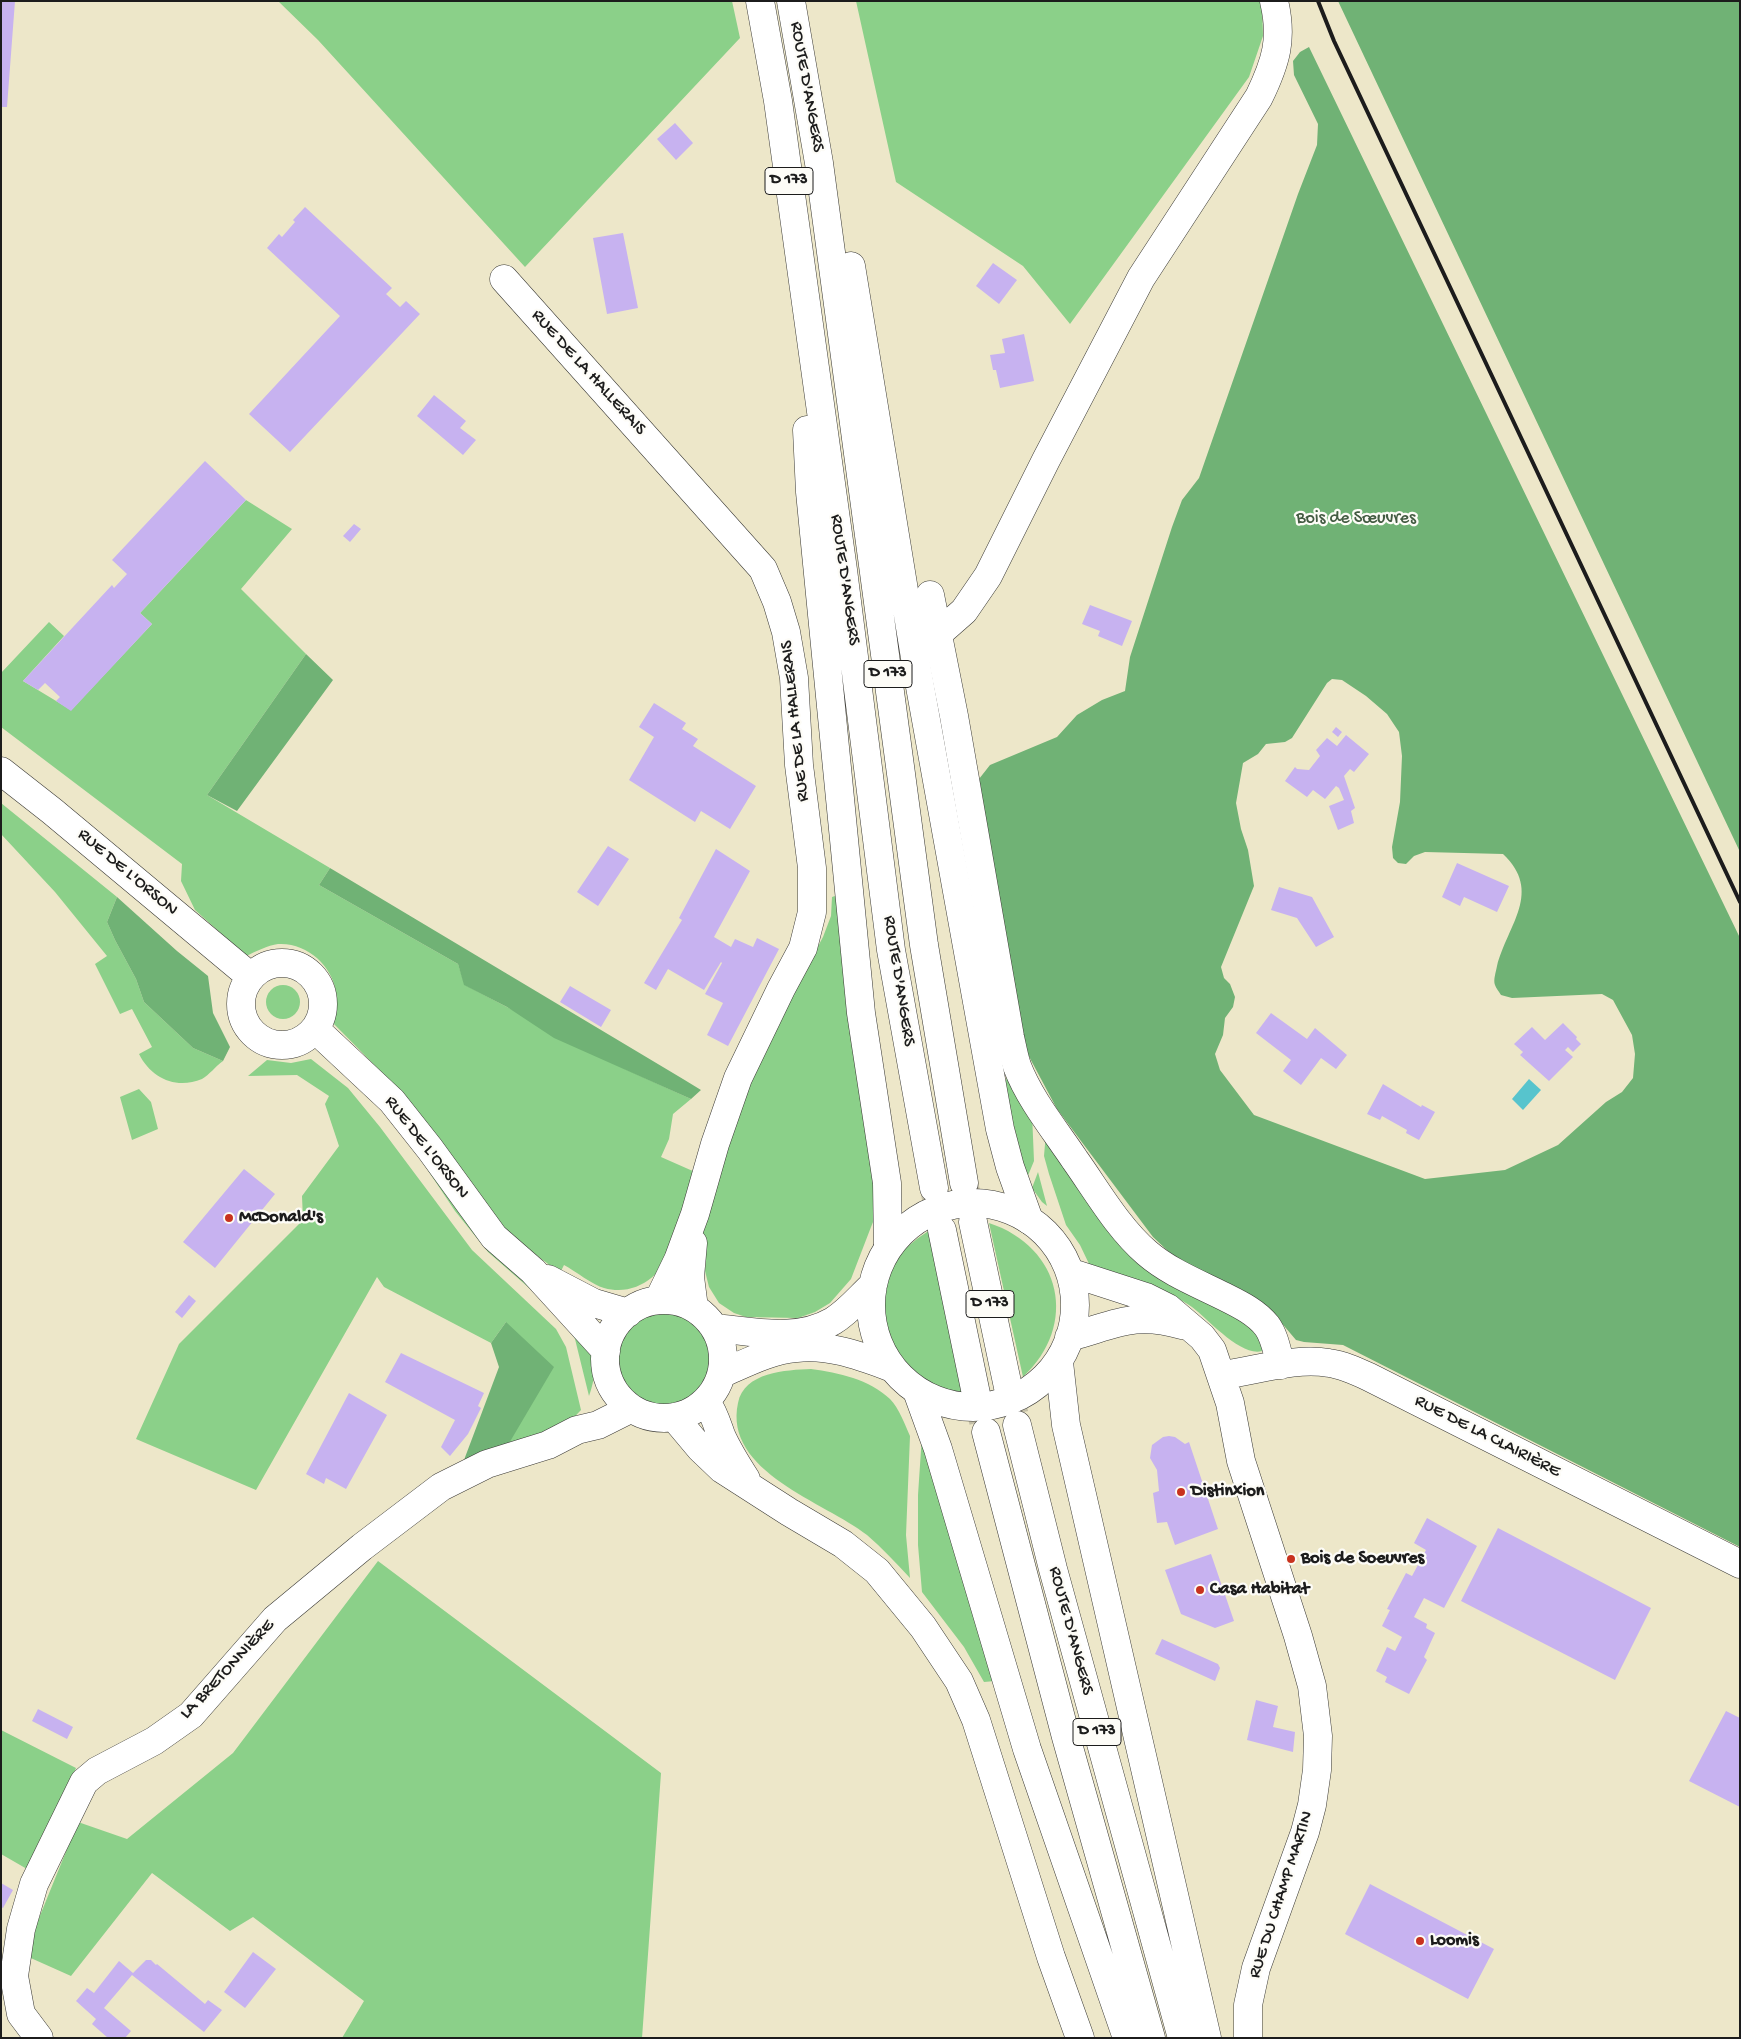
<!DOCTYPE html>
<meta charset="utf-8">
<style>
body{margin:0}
#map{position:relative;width:1741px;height:2039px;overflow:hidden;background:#ede7c9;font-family:"Gochi Hand",sans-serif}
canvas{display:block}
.frame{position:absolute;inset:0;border:2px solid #1c1c1c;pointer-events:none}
</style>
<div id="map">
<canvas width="1741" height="2039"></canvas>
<div class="frame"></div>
</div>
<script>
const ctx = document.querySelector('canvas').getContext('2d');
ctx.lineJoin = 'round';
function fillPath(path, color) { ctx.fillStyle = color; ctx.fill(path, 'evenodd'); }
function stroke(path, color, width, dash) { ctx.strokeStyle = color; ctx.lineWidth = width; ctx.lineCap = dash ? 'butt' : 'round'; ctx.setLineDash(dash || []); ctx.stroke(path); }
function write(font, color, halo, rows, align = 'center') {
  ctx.font = font + ' "Gochi Hand",sans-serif'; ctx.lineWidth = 4.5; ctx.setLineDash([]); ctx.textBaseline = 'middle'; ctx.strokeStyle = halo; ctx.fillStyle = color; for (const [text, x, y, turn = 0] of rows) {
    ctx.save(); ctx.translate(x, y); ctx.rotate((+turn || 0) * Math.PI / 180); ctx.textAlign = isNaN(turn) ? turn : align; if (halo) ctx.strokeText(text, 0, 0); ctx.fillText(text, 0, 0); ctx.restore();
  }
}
fillPath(new Path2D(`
 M278,1H732L740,38L525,267L318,40Z
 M856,1H1262L1263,36L1249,77L1070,324L1023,266L896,182Z
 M246,500L292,529L241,589L306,654L207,795L330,868L319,885L458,964L465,985L625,1069L691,1099L673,1114L669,1139L661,1157L695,1172C688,1196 684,1224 674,1247C662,1275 636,1297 604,1288C593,1285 575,1271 564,1265L560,1273L523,1245L485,1209L399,1090L333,1023C334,1013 337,1001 336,992C332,965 306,942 278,944C268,945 255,952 246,956L195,910L181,881L182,864L1,727V673L49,622L64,636L23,681L71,710L152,624L140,613Z
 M1,803L117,897L107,922L115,940L136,979L144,1002L193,1048L223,1061C216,1066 209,1075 202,1079C176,1090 151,1078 139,1054L152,1047L132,1009L120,1014L95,964L107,956L55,892L1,834Z
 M838,895L879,1207L871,1227L851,1279L830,1303L815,1312L798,1318L746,1317L734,1313L719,1303L709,1287L705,1271L706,1256L698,1252L715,1176L764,1048L823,937L831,916L832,897Z
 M266 1002a17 17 0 1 1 34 0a17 17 0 1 1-34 0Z
 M311,1059L348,1088L380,1127L472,1250L556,1329L566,1347L581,1410L565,1427L508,1445L506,1322L491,1343L384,1287L377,1277L256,1490L136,1439L179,1344L303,1220L302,1196L339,1146L325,1104L329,1096L297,1075L248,1076L267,1060L291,1063Z
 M1009,1070L1032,1113L1034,1161L1027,1178L1004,1087Z
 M351,1071L547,1297L544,1301L488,1252L455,1211L411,1145Z
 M139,1089L151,1102L158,1129L132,1140L120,1097Z
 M1046,1132L1087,1195L1254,1325L1264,1346L1262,1351C1241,1357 1209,1320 1192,1307C1165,1288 1123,1279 1091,1268L1080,1245L1066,1225L1049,1174L1044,1156Z
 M1038,1172L1047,1206L1042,1202L1032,1188Z
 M989,1223C1062,1247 1079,1325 1023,1377Z
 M930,1230L965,1395C952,1393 939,1391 928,1384C883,1359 867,1296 900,1255C908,1245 919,1237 930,1230Z
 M618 1358a48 48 0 1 1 96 0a48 48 0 1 1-96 0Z
 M567,1325C574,1332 584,1340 590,1348C598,1361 594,1383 589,1396L575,1339Z
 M811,1369C839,1373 869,1379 890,1399C899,1408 905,1425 910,1436L906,1535L910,1578C896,1563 882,1548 867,1535C825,1502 723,1472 738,1403C744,1372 786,1370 811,1369Z
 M922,1435L995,1681L984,1682L964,1647L922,1592L918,1545V1495Z
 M378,1561L661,1773L642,2038H342L364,2001L253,1917L230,1931L152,1873L71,1976L24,1955L78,1822L127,1839L233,1753Z
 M1,1730L76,1768L36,1870L27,1869L1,1854Z`), '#8bd089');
fillPath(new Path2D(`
 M1338,1H1740V852Z
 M1309,47L1740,938V1547L1343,1345L1304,1342L1296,1340L1268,1307L1171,1254L1153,1237L1057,1109L1025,1049L979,779L990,765L1057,737L1077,715L1102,700L1125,691L1130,657L1172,527L1182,500L1199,478L1298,194L1317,145L1318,124L1294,75L1293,61L1300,52ZM1332,679L1342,680L1366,696L1387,714L1399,732L1402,756L1400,802L1392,847L1393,858L1398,863L1406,864L1414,856L1425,852L1503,854C1543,892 1508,924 1497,966C1496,972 1493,980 1495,985C1496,988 1499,992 1501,995L1512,998L1602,994L1613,1000L1632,1035L1635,1054L1633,1078L1622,1092L1606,1102L1558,1145L1505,1170L1425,1179L1254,1115L1220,1070L1215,1054L1223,1035L1225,1018L1233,1007L1235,997L1230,984L1224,978L1221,967L1254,886L1248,850L1241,829L1236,803L1243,763L1258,754L1266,744L1285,742L1292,738L1327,683Z
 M306,654L333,680L237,811L207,795Z
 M330,868L683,1079L701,1090L691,1099L554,1038L507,1007L464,985L458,964L319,885Z
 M117,897L177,951L208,976L213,1013L230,1047L223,1061L193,1048L144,1002L136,979L115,940L107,922Z
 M506,1322L554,1367L508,1445L461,1468L499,1367L491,1343Z`), '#70b275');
fillPath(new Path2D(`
 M1529,1079L1541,1090L1523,1110L1512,1099Z`), '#57c4cd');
fillPath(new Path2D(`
 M1,1H15L7,107H1Z
 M675,123L693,143L676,160L657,139Z
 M305,207L392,288L386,294L400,307L406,301L420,314L290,452L249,414L340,316L267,248L279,234L282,237L295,222L293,220Z
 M623,233L638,308L607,314L593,238Z
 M993,263L1017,280L999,304L976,286Z
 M1024,334L1034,381L1000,388L996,370H993L990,355L1005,353L1002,339Z
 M434,395L466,421L460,428L476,440L463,455L417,416Z
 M205,461L246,500L140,613L152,624L71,711L56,701L60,697L45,683L38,690L23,681L112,585L114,588L127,574L112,560Z
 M354,524L361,529L350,542L343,536Z
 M1090,605L1132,621L1122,646L1098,636L1100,631L1082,624Z
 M654,703L686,723L682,729L698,739L693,746L756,786L730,829L701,811L695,822L629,780L654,737L639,727Z
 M1336,727L1342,732L1338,737L1332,732Z
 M1346,735L1369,754L1354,772L1350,769L1344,776L1355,808L1351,811L1354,823L1338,830L1329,806L1344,800L1339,788L1336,786L1325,799L1313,790L1307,797L1285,781L1295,767L1297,769L1309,770L1320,756L1316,750L1327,738L1337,746Z
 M608,846L629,859L598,906L577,892Z
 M716,849L750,871L714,937L731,947L735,939L753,947L757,938L779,949L728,1046L707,1035L723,1003L705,994L722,963L721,962L704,990L668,969L656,990L644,983L682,920L679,918Z
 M1457,863L1509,886L1497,912L1464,897L1460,906L1442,897Z
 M1279,887L1312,897L1334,937L1316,947L1297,918L1271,910Z
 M570,986L611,1010L601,1027L560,1002Z
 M1271,1013L1307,1039L1315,1028L1347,1055L1336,1069L1321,1058L1301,1085L1283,1071L1291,1060L1256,1033Z
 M1563,1023L1577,1037L1576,1039L1581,1044L1573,1052L1568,1047L1565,1050L1573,1057L1549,1081L1520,1055L1523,1052L1514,1044L1532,1027L1545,1040Z
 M1383,1084L1421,1107L1422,1105L1435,1112L1419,1140L1406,1133L1407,1130L1382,1116L1380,1120L1367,1114Z
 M244,1169L275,1194L215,1268L183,1242Z
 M189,1295L196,1301L182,1318L175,1312Z
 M401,1353L484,1393L478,1406L481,1408L468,1434L450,1456L441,1447L455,1420L385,1382Z
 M349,1393L387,1415L346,1489L326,1478L324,1484L306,1474Z
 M1169,1436L1175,1437L1185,1444L1189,1442L1218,1529L1175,1545L1167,1522L1157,1523L1153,1493L1159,1491L1157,1470L1150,1458L1152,1445L1163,1437Z
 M1427,1518L1477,1546L1444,1608L1424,1598L1414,1617L1427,1624L1426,1628L1435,1633L1424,1657L1427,1660L1409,1694L1385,1682L1387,1677L1376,1671L1387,1647L1395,1651L1402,1637L1382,1626L1390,1610L1387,1609L1406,1573L1412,1576L1426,1550L1414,1543Z
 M1498,1528L1651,1608L1615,1680L1461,1601Z
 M1211,1554L1234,1621L1215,1628L1181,1614L1165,1570Z
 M1162,1639L1218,1664L1220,1668L1215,1681L1155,1654Z
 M1256,1700L1278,1706L1273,1727L1295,1732L1293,1752L1247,1740Z
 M38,1709L73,1727L67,1739L32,1721Z
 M1726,1711L1740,1718V1807L1689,1781Z
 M1,1883L13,1890L3,1908L1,1907Z
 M1370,1884L1494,1949L1468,1999L1345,1934Z
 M253,1952L276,1969L245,2008L224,1992Z
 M146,1960H151L156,1965L157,1964L205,2004L208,2000L222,2010L204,2032L132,1975L104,2008L131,2031L125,2038H108L92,2024L96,2019L76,2001L87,1988L94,1993L119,1961L133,1973Z`), '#c7b2f0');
stroke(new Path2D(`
 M964,1183L973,1222
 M934,1188L942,1230
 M1008,1387L1017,1425
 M976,1394L986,1432`), '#c3bea6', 28, [28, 14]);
const minor = new Path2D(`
 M504,279L763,569L777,602L786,632L794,678L799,765L812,868V912L803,948L781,989L738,1078L715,1144L695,1214L678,1260L659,1299
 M930,595L954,716L1010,1037C1012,1046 1014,1057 1017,1066C1030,1100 1055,1130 1075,1160C1097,1191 1118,1228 1147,1253C1169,1272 1197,1283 1223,1296C1239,1304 1256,1312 1267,1326C1275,1337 1277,1352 1281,1365
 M939,633L964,611L988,576L1046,460L1141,278L1259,97C1276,62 1283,39 1274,1
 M1,771L52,811L251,977
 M241 1004a41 41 0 1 1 82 0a41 41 0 1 1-82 0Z
 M315,1029L392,1101L430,1149L494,1237L533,1271L606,1351
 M871 1305a102 102 0 1 1 204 0a102 102 0 1 1-204 0Z
 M693,1243L690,1277L694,1308
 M1072,1273L1146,1297L1168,1308L1202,1337L1212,1350L1230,1403L1241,1461L1298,1636L1312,1686L1318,1736L1317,1770L1312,1805L1305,1832L1256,1968L1248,2005V2038
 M548,1279L594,1303L628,1313
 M605 1359a59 59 0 1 1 118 0a59 59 0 1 1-118 0Z
 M715,1328C755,1332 797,1342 833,1321C848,1312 860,1297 873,1285
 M1069,1337C1115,1325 1133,1311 1182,1325
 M723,1373C746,1363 771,1350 796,1348C829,1344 860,1356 890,1367
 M1222,1375C1256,1371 1294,1357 1329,1363C1343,1365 1356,1371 1369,1377L1740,1564
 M707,1403C714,1413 717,1424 721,1435C728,1451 737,1465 746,1479
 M674,1417L700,1448L722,1469L789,1512L843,1544L877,1571L923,1627L959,1681L976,1720L1051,1957L1080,2038
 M39,2038L21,2014L14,1976L21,1929L34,1884L84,1782L97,1771L154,1741L191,1715L275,1619L362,1547L441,1487L487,1464L548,1445L577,1430L598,1425L630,1409`);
const highway = new Path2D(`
 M760,1L778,101L843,570L891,950L934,1188
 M791,1L819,163L924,945L964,1183
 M851,266L917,670L1000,1129L1010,1167L1029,1220
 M807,430L810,492L861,1013L887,1183L888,1247
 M973,1222L1008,1387
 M942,1230L976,1394
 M1059,1362L1066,1425L1207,2038
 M917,1391L938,1449L1027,1749L1127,2038
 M1017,1425L1053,1569L1182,2038
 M986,1432L1066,1737L1151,2038`);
stroke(minor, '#3b3a36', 29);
stroke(highway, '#3b3a36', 29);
stroke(minor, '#fff', 28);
stroke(highway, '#fff', 28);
stroke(new Path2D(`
 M1318,1L1334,41L1740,902`), '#1c1c1c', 4);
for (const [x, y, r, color] of [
 [229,1218,5,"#c8321e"],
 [1181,1492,5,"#c8321e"],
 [1291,1559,5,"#c8321e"],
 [1200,1590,5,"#c8321e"],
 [1420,1941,5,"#c8321e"]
]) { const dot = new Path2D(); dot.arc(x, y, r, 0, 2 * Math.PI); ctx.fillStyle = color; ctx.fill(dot); stroke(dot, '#fdfcf7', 2); }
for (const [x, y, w] of [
 [789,181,48],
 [888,674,48],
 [990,1304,48],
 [1097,1732,48]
]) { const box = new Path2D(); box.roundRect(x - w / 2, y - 13.5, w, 27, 4); ctx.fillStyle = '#fdfcf7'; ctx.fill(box); stroke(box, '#1c1c1c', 1); }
write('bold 16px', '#1c1c1c', null, [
 ["D 173",789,181],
 ["D 173",888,674],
 ["D 173",990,1304],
 ["D 173",1097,1732]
]);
write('18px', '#1c1c1c', '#fdfcf7', [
 ["ROUTE D'ANGERS",806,87,80],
 ["RUE DE LA HALLERAIS",588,373,48],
 ["ROUTE D'ANGERS",844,580,82],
 ["RUE DE LA HALLERAIS",796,721,-96],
 ["RUE DE L'ORSON",127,873,40],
 ["ROUTE D'ANGERS",898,981,81],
 ["RUE DE L'ORSON",426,1148,52],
 ["RUE DE LA CLAIRIÈRE",1487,1437,27],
 ["ROUTE D'ANGERS",1070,1631,75],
 ["LA BRETONNIÈRE",228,1670,-47],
 ["RUE DU CHAMP MARTIN",1282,1895,-72]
]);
write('18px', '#435b42', '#fdfcf7', [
 ["Bois de Sœuvres",1356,519]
]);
write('bold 18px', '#1c1c1c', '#fdfcf7', [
 ["McDonald's",239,1218],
 ["Distinxion",1191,1492],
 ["Bois de Soeuvres",1301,1559],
 ["Casa Habitat",1210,1590],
 ["Loomis",1430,1941]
], 'left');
</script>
